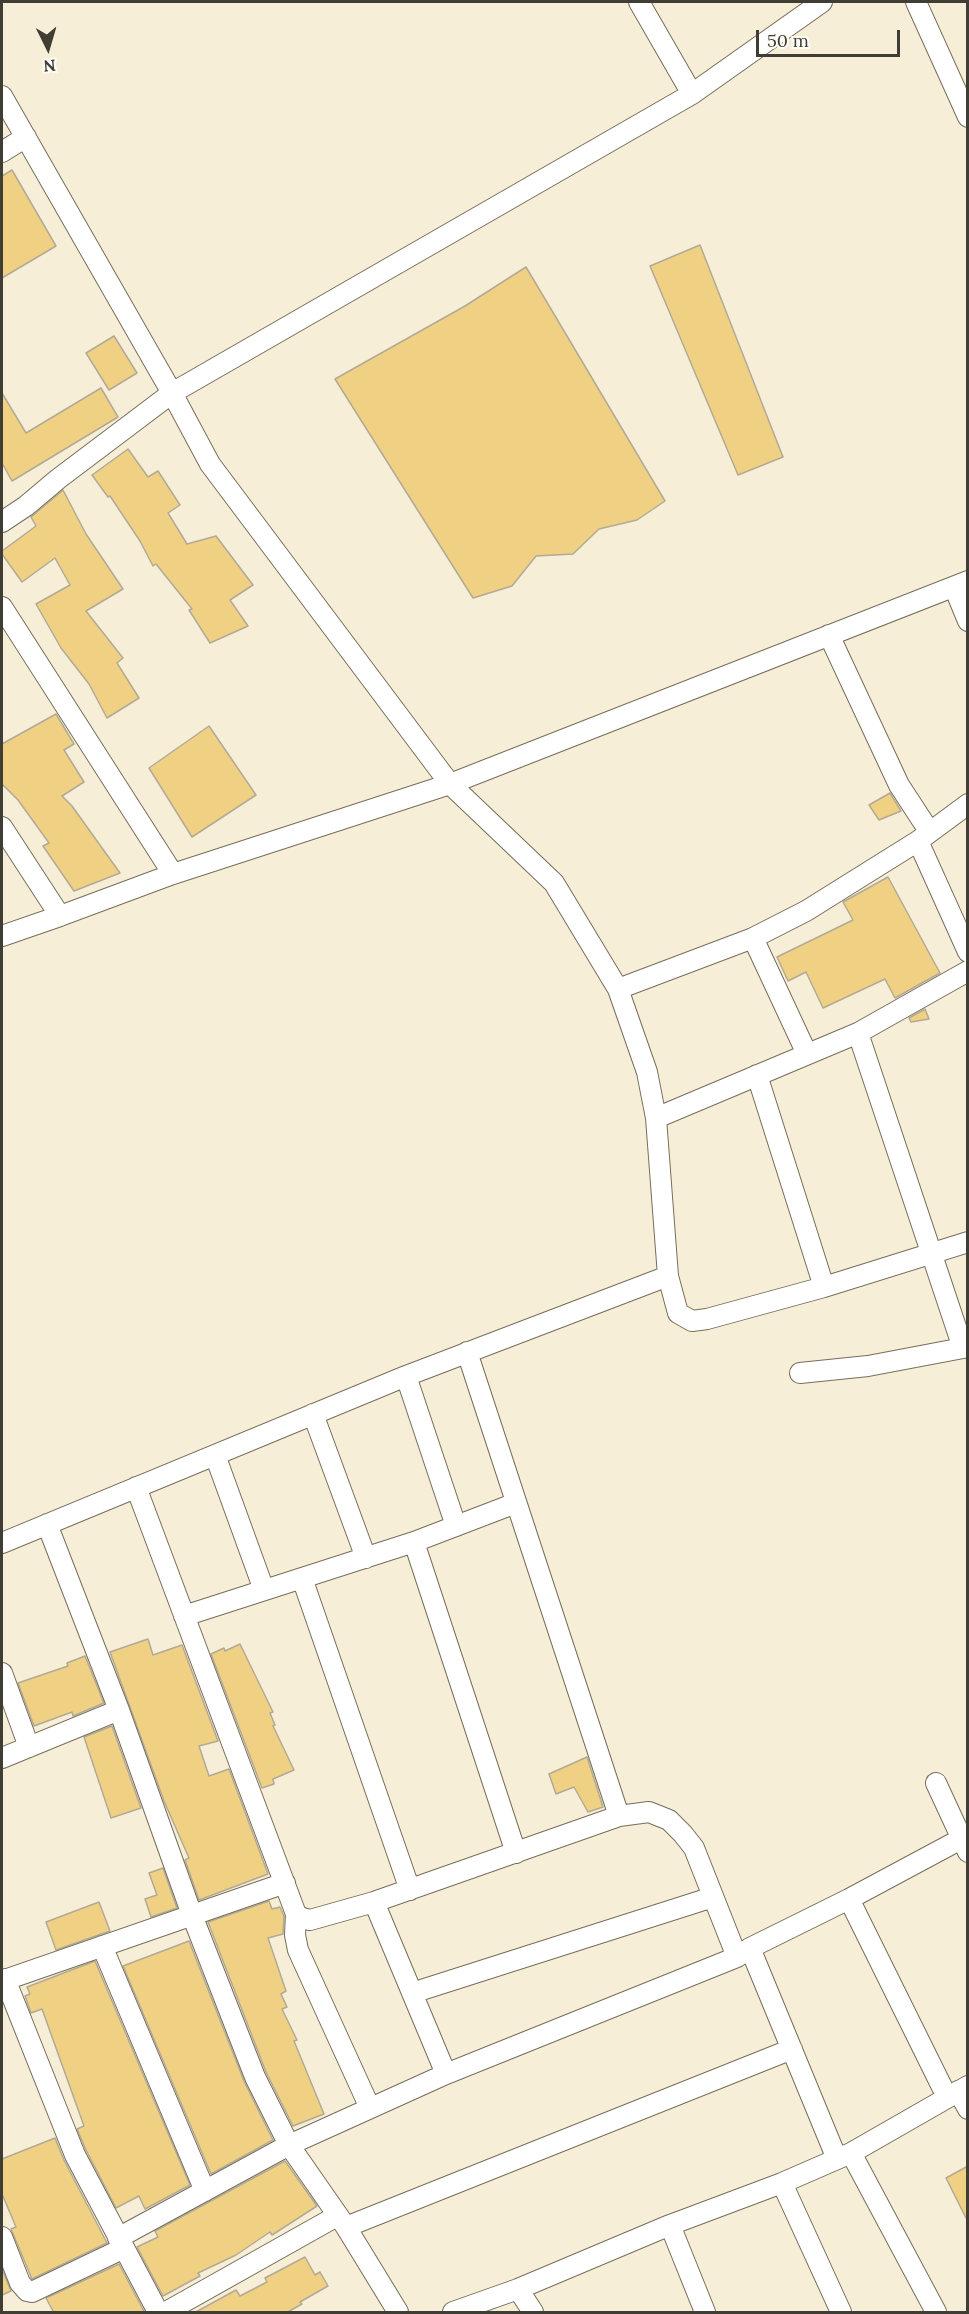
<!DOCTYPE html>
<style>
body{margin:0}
#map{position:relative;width:969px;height:2314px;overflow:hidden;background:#f7eed8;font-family:Lora,serif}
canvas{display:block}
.frame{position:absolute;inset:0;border:3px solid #403d34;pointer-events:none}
.north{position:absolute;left:18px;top:18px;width:60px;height:60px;-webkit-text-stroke:4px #fefcf7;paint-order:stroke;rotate:175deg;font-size:16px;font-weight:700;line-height:24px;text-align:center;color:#403d34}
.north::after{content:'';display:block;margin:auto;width:21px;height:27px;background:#403d34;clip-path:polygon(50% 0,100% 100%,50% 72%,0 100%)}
.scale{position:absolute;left:756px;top:30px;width:144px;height:27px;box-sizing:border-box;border:3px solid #403d34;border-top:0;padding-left:8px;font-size:18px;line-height:21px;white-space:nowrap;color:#403d34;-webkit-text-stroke:4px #fefcf7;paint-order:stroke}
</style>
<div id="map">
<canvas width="969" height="2314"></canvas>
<div class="frame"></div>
<div class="north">N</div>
<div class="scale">50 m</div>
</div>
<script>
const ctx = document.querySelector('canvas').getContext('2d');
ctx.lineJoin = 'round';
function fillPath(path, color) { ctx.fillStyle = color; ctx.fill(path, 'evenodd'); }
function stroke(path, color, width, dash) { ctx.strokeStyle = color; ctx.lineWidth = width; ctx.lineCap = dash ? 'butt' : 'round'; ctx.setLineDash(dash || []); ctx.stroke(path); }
const building = new Path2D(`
 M12,170L56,246L2,278V176Z
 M700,245L783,457L738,475L650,266Z
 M526,267L665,501L637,520L599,529L573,554L536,556L512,586L473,598L335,379L465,306Z
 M114,336L137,373L109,390L86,353Z
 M101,388L118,417L12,481L2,463V393L26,433Z
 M128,449L148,477L158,471L180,505L168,513L187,544L216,536L253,585L230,600L248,626L210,643L189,610L192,609L156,564L153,566L140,541L110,496L108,497L92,475Z
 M63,490L86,534L123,589L86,611L123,658L117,663L139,698L107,718L89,684L61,648L36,604L70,585L55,558L22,582L2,554V551L36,526L31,517Z
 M56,714L74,744L64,750L84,782L62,796L72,806L120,873L74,891L43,846L49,843L18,800L2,784V744Z
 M209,726L256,795L192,837L149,768Z
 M890,793L901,811L879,820L869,805Z
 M888,877L940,973L895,998L885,979L823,1008L806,972L788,981L777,957L853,920L843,902Z
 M925,1009L929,1019L911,1022L909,1018Z
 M148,1639L153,1655L182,1645L218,1741L199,1746L209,1776L229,1769L268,1874L199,1900L185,1860L189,1858L164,1801L110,1652Z
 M240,1644L273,1712L270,1713L275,1725L273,1726L294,1770L273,1779L274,1784L262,1788L211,1654L224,1648L225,1651Z
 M85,1656L104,1703L73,1716L72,1712L34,1726L18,1683L68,1666L67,1663Z
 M112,1726L141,1808L111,1818L84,1737Z
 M587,1757L603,1807L588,1812L574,1787L556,1794L549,1774Z
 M163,1868L177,1908L151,1917L145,1899L157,1895L149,1873Z
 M269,1901L272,1909L280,1907L284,1916L283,1934L268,1938L286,1991L281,1994L287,2007L282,2009L297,2040L294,2041L324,2114L293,2126L266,2072L208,1922Z
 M99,1902L110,1931L56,1950L46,1922Z
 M189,1941L244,2081L273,2140L211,2174L123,1966Z
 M95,1961L190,2185L145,2209L139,2196L116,2208L86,2150L77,2129L84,2126L42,2009L31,2013L25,1996L30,1994L27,1987Z
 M55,2138L64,2160L107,2243L32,2279L11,2229L16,2227L2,2194V2159Z
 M285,2161L317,2206L272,2235L270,2232L236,2255L198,2273L200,2276L163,2296L137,2247L158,2237L155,2231Z
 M968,2166V2222L946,2178Z
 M305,2257L315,2275L320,2272L328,2286L300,2302L302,2304L286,2313H194L236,2290L240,2296L267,2282L265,2278Z
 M119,2264L145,2313H54L46,2298Z
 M2,2269L11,2291L2,2295Z`);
fillPath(building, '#f0d184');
stroke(building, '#b2aa95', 1.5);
const minor = new Path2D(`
 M639,2L692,94
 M916,2L968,117
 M2,96L172,393L210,464L450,784L554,883L618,989L647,1072L656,1118L668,1276L678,1313L692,1321L707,1319L824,1287L968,1242
 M2,152L26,137
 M2,522L26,506L58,479L172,393L692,94L822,2
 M954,587L968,621
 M2,607L173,874
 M829,635L899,785L929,831
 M2,827L60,916
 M918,841L968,952
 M2,936L60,916L173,874L450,784L968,581
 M753,938L807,1054
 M618,989L753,938L806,911L918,841L968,804
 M858,1033L963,1348
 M757,1075L824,1287
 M656,1118L858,1033L968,971
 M467,1352L619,1816
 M800,1373L868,1366L968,1347
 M406,1376L456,1526
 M313,1414L366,1558
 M215,1455L264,1590
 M136,1487L296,1914L295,1935L298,1950L370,2108
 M47,1524L119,1710L192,1915L255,2077L289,2145L346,2227L398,2312
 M414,1542L516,1853
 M2,1543L406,1376L668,1276
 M302,1578L410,1890
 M184,1616L414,1542L516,1503
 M2,1673L29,1747
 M2,1758L119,1710
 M936,1783L968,1852
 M849,1899L947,2097
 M374,1902L446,2074
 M296,1914L302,1918L310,1920L374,1902L619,1816L649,1812L669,1820L683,1834L694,1848L737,1957
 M102,1946L205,2191
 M750,1948L837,2159
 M5,1979L75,2155L158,2312
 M2,1981L285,1883
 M412,1993L713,1897
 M958,2091L968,2109
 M851,2153L936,2312
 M782,2183L841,2312
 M670,2225L705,2312
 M346,2227L792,2049
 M2,2237L20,2283L27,2291L32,2292L124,2248
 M118,2238L289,2145L446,2074L737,1957L750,1948L849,1899L961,1839
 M518,2289L533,2312
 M166,2312L337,2216
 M453,2312L518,2289L670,2225L782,2183L851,2153L968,2086`);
stroke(minor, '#766e5a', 22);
stroke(minor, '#fff', 20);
</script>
